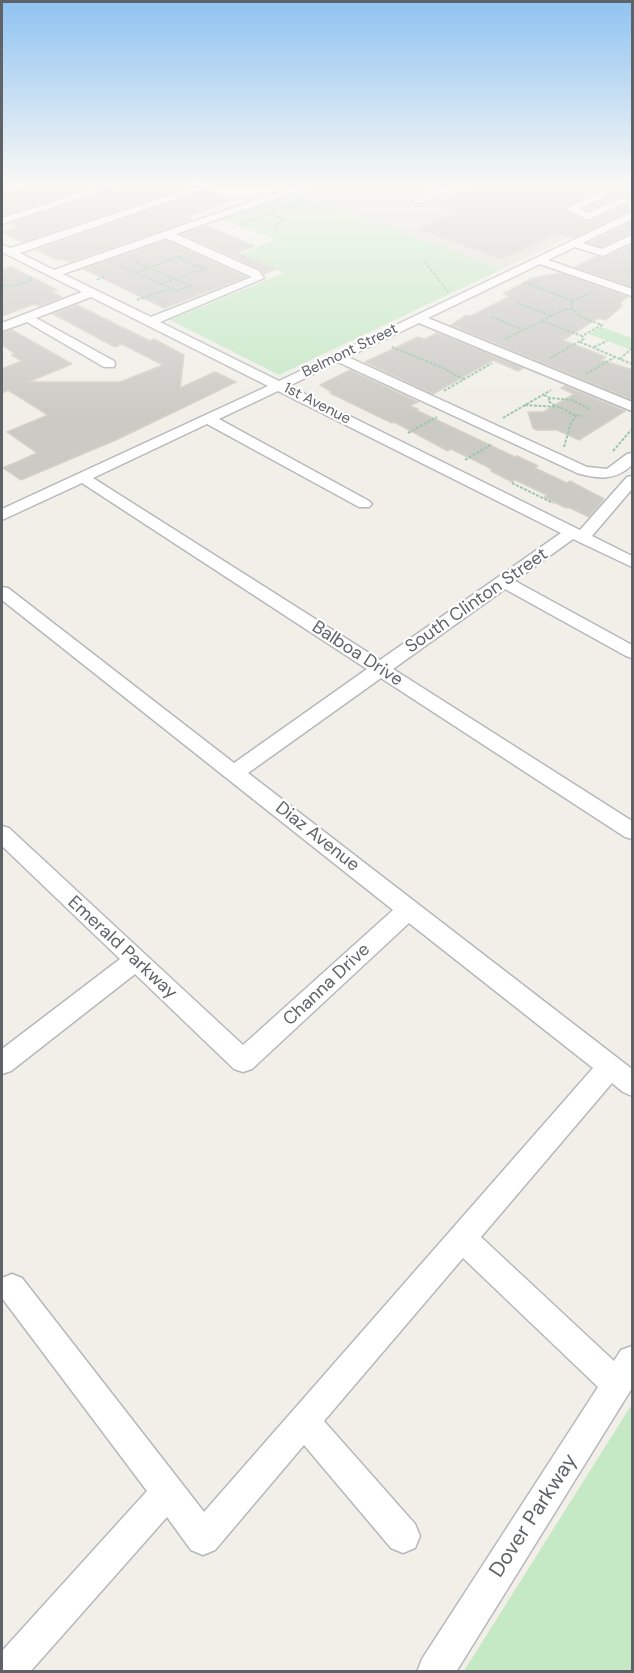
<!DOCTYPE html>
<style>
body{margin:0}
#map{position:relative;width:634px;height:1673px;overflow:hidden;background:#f1efe8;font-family:"DM Sans",sans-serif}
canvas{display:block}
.frame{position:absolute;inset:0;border:3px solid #5f6368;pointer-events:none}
</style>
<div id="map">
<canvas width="634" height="1673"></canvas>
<div class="frame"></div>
</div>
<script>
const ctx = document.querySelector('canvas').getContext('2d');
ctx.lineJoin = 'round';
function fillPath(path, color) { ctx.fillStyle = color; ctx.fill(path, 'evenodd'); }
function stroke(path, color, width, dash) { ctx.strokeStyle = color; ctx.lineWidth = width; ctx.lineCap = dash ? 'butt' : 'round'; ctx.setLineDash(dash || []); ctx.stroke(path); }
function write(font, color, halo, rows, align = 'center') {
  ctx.font = font + ' "DM Sans",sans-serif'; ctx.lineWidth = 4.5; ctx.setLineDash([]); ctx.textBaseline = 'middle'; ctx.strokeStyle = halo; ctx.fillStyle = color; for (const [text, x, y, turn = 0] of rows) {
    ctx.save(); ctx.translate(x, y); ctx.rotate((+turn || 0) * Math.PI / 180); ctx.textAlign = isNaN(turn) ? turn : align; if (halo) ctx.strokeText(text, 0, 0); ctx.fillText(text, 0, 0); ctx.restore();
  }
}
fillPath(new Path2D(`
 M330,181H632V207L502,269L296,193Z`), '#e1ded6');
fillPath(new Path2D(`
 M296,193L502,269L279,375L170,320L284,273L241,254L275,240L223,219Z
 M601,327L632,338V347L629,349L589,334Z
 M632,1404V1671H464Z`), '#c5e8c5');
const building = new Path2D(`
 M59,181H112L2,216V195L35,185L40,187Z
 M134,181H183L194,185L22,242L2,232L18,227L11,223L133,183Z
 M493,181H568L593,188L611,181H618L633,185V195L626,198L619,197L588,211L584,209L610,196L609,192L602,189L565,207L564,210L589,222L624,206L633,210L573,238L560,233L552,236L502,259L418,229L457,212L434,204Z
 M207,190L233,200L187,217L192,220L69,262L62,259L58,260L37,250Z
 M633,221V233L602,247L589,243Z
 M206,226L255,246L237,253L275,269L264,274L260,269L182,234Z
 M166,240L246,277L164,308L84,269Z
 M633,244V287L575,267L597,256L604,258Z
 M11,267L57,290L52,292L62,297L39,306L34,304L2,316V270Z
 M560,273L627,297L619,304H622L621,307L606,320L598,318L563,340L606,357L601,360L633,370V400L451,325L466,315L471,316L510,296L503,294L533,278Z
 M77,305L150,341L154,339L184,355L180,388L215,372L236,382L118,439L21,480L3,468L37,453L7,432L48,415L8,390L2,393V369L22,361L11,355L15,354L2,345V333L12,330L72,364L28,382H120L163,365L122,344L115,347L53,314Z
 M437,333L523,368L518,371L493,360L433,394L365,362L418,337L425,339Z
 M350,370L418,402L410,406L418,409L416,410L515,457L517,456L538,466L535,468L567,483L570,481L604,499L589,517L568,507L566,508L544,497L547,495L515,480L512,482L491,471L493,470L484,465L451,449L448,451L394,422L392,423L330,393L332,392L320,385Z
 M565,386L625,411L579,440L557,430H536L533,428L528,412H543L574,394L561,388Z`);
fillPath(building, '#cccac5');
stroke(building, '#d6d1c6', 1.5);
const minor = new Path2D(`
 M24,181H39L2,193V187Z
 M118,181H132L2,224V218Z
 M213,181H227L20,253L54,270L310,181H323L321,183L176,234L259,271L264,278L160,322L279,381L632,212V219L583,243L602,249L632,235V242L603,256L575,247L548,260L632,289V296L540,264L428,318L632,402V411L419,323L348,357L587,467L607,469L627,454L632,453V465C615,481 598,479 577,473L338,362L289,386L580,530L627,477L632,476V489L592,536L632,556V567L573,539L515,581L632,645V658L626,656L505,589L393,669L632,821V839L625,837L381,678L248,773L632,1069V1096L623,1092L612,1083L481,1237L614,1361L621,1350L632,1346V1388L456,1672H417L422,1659L598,1387L463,1258L324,1421L415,1524L420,1536L415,1548L403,1553L391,1548L304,1445L215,1550L203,1555L191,1550L167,1517L30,1672H2V1651L147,1491L2,1298V1278L12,1274L22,1278L204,1512L593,1068L409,923L252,1069L243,1072L234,1069L135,974L11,1071L2,1074V1049L120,959L2,846V826L9,828L243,1045L393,910L2,600V587L8,588L234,763L367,669L82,483L2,520V509L268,386L91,297L36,318L114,361L115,364L114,367H104L27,322L2,331V323L82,292L2,252V245L11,248ZM166,238L252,277L151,317L63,274ZM278,391L561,533L380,660L93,478L207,424L359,507H369L372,504L369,501L219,419Z
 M460,181H473L422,203L413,201Z
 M603,191L608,194L606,196L579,209L588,213L620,199L629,201L588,220L566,209Z`);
stroke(minor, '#b5b8bc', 3);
stroke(new Path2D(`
 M286,207L305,202L300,201
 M270,214L285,220L275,224V228
 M241,224L276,211
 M178,258L204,269
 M132,260L174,279
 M425,262L448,292
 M119,265L176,291L191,286L177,280
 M136,273L181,256
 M97,280L105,276
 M524,282L573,301
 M161,284L209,267
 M2,286L18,285L31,280V277
 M137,300L169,289
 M518,303L551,316
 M492,317L523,330
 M542,321L582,336
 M505,339L566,309H572
 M580,342L620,359
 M392,347L443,368L465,380
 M594,347L607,341
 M632,348L620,359L632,364
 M550,358L584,339L582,336L602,325L581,317L572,309L571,302L591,292
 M586,374L615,357
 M444,391L492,363
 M544,395L550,398L572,400L591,410
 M550,398L548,401L556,406
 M525,405L560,407L574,415L582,416
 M503,418L551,390
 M408,433L437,417
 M564,447L571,423L576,417
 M613,451L632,429
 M465,460L492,444
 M512,483L553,503`), '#9cc7a9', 2, [3, 1.5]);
fillPath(minor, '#fff');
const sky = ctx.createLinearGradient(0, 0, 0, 415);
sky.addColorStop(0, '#8fc3f1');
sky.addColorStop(0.44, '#f9f8f5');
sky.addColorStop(1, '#f9f8f500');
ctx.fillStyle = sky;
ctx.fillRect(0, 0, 634, 415);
write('15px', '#5f6368', '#fff', [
 ["Belmont Street",350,351,-26],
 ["1st Avenue",317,404,27]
]);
write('18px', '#5f6368', '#fff', [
 ["South Clinton Street",477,601,-35],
 ["Balboa Drive",357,654,33],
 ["Diaz Avenue",317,837,38],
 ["Emerald Parkway",122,948,43],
 ["Channa Drive",327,985,-43]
]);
write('21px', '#5f6368', '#fff', [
 ["Dover Parkway",534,1516,-57]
]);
</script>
